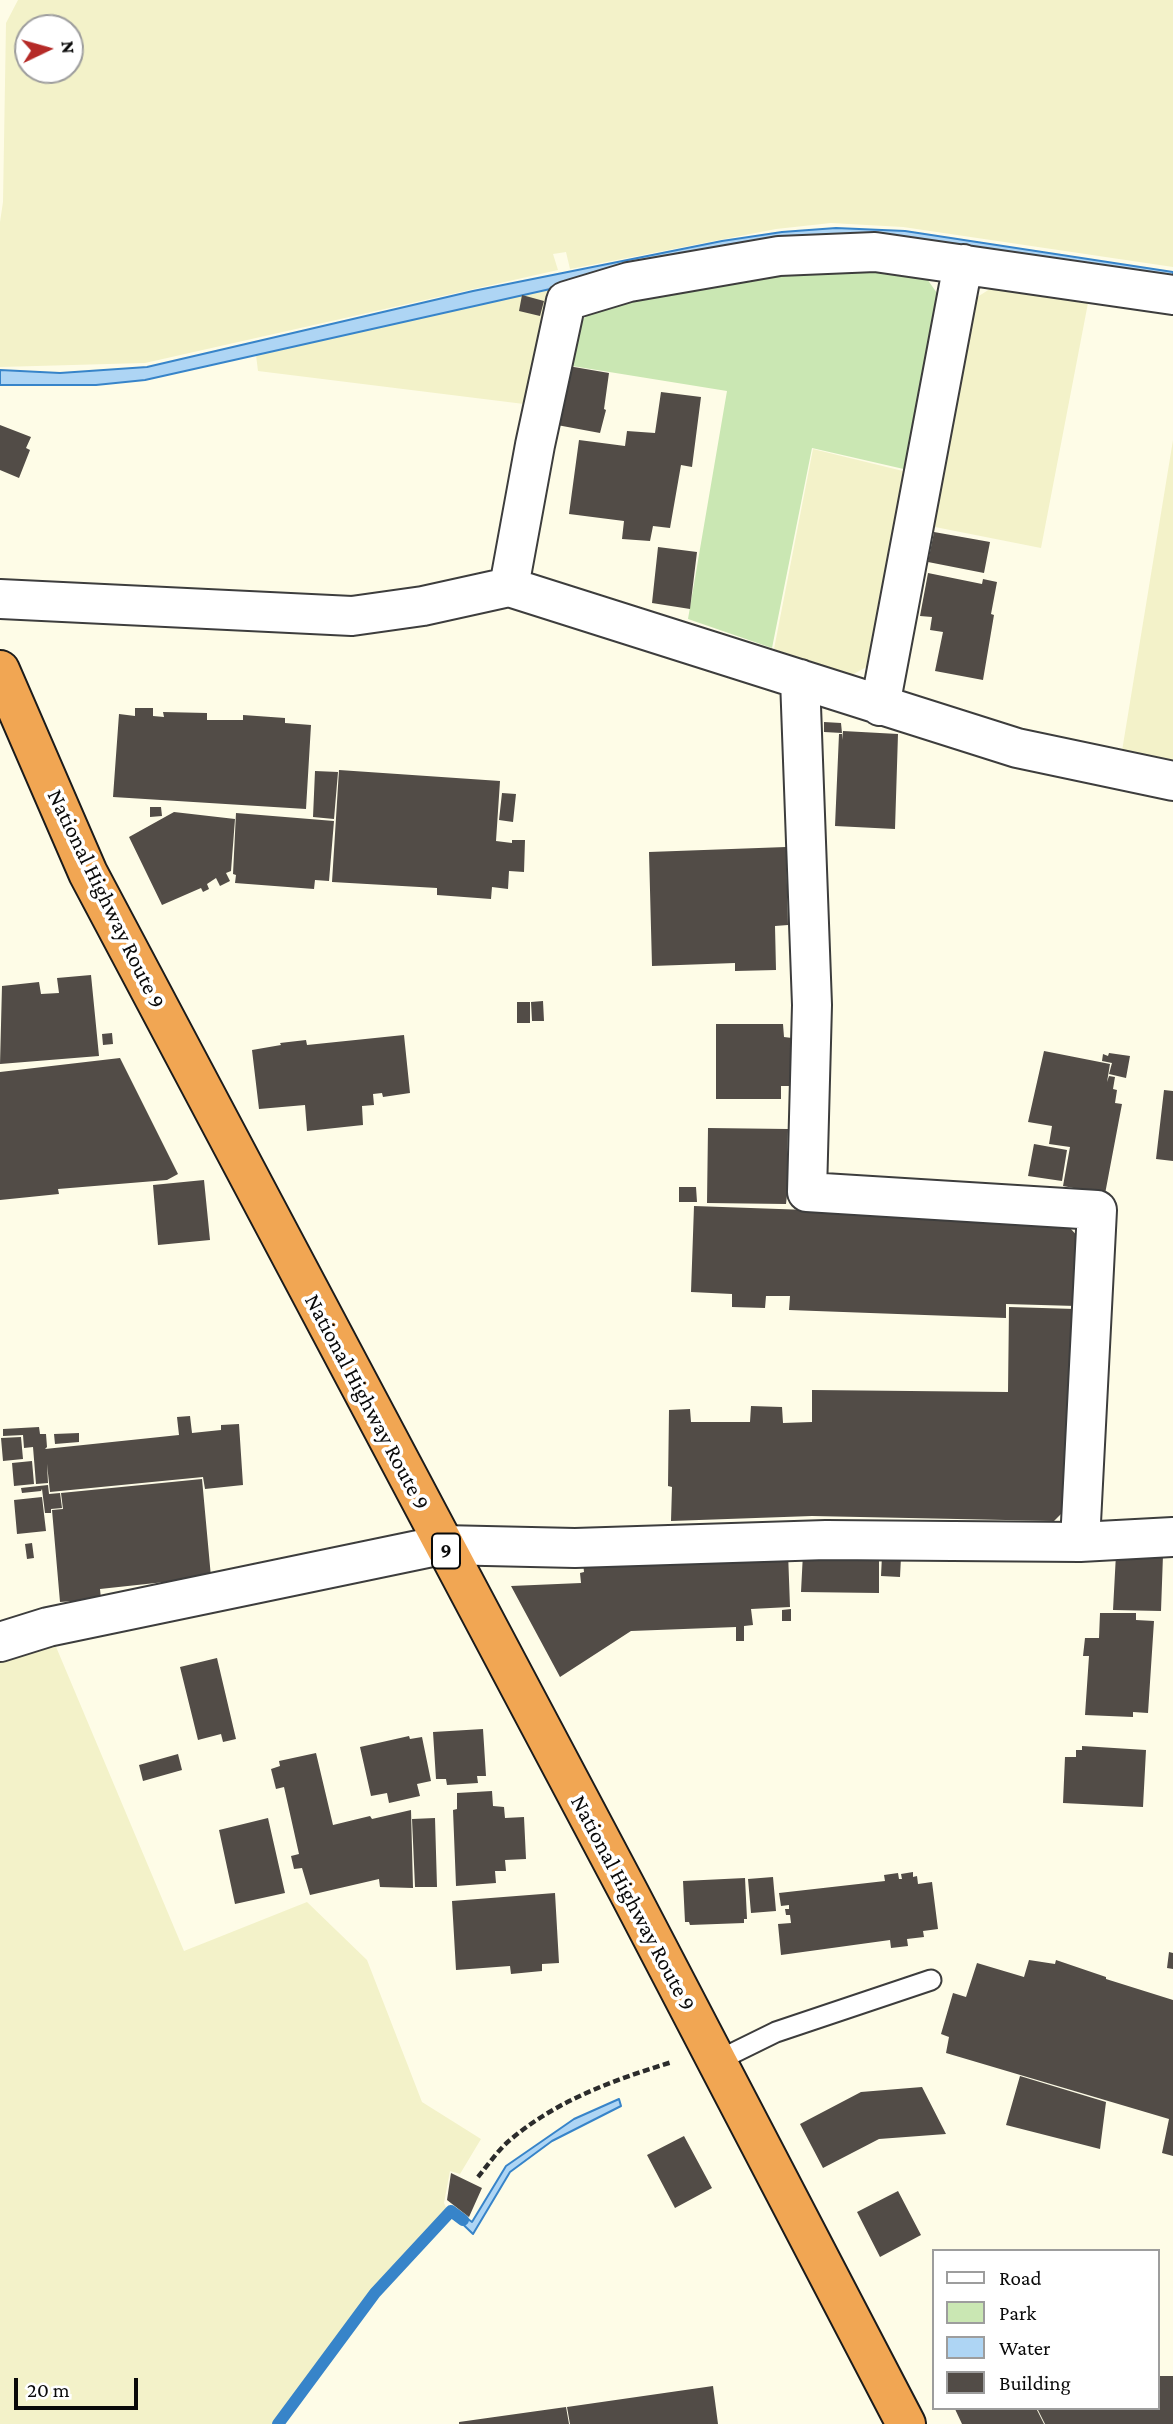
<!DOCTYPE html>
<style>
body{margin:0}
#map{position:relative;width:1173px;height:2424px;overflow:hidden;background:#fefce7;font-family:"Crimson Pro",serif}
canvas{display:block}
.legend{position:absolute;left:932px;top:2249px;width:228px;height:161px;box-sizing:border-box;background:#fff;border:2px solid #9d9d9d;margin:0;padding:9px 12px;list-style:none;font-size:21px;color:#0a0a0a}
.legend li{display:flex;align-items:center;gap:14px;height:35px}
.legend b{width:35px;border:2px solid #9d9d9d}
.north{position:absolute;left:14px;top:14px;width:70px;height:70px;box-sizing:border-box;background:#fff;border:2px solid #9d9d9d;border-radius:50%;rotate:85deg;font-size:19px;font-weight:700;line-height:28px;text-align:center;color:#0a0a0a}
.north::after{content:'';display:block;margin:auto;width:24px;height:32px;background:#b52a27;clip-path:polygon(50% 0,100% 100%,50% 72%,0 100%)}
.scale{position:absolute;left:14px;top:2378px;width:124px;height:32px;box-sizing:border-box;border:4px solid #0a0a0a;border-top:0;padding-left:9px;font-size:21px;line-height:24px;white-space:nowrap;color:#0a0a0a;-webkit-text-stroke:5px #fff;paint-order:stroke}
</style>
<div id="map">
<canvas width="1173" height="2424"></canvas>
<ul class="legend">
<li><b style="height:9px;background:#fff"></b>Road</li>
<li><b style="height:19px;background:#cae7b3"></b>Park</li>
<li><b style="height:19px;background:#aed5f4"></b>Water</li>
<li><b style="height:19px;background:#524c47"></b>Building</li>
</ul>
<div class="north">N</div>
<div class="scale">20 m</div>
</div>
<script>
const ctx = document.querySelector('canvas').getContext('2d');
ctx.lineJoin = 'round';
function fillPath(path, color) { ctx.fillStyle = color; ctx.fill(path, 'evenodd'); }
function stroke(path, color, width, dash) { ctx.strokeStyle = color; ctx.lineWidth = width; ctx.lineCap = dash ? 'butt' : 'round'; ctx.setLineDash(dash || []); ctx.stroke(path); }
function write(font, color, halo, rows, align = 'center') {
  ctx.font = font + ' "Crimson Pro",serif'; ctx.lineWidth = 7; ctx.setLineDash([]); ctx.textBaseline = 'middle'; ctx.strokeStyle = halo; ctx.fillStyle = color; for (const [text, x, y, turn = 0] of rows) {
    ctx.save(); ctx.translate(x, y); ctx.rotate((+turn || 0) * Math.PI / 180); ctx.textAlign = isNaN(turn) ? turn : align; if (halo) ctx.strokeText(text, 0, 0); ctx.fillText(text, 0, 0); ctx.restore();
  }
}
fillPath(new Path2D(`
 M18,0H1173V267L903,227L831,223L776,229L570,269L566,252L553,254L558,270L145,363L0,367V222L3,202L6,23ZM70,28V70H28V28Z
 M993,287L1088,303L1041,548L930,526L971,301Z
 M550,289L524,404L258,371L256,355Z
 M1173,440V762L1122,751Z
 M813,449L907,472L872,664L850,676L774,649Z
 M54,1642L184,1951L307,1902L367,1960L422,2102L481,2139L460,2174L450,2171L444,2203L450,2216L378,2293L282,2424H0V1659Z`), '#f3f2c9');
fillPath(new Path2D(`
 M871,270L925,276L939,296L908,470L812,448L772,648L688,619L727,391L566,365L573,329L595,308L770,273Z`), '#cae7b3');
const water = new Path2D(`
 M836,228L905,231L1173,272V286L724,250L145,380L96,385H0V370L60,373L147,367L473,291L722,241L782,232Z
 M619,2099L621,2106L552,2141L510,2172L473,2234L448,2210L452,2207L472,2222L506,2166L574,2119Z`);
fillPath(water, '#aed5f4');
stroke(water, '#3784c9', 2);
stroke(new Path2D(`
 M278,2424L375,2293L451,2211L463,2220`), '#3784c9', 12);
fillPath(new Path2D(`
 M522,295L544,301L540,316L519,311Z
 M568,366L609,373L604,409L606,410L600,433L557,425Z
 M661,392L701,397L692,467L681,465L670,528L653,526L650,541L622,539L624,521L569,514L579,440L625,446L627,431L655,433Z
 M0,425L31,437L26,448L30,450L19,478L0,470Z
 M934,532L990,542L984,573L928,562Z
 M658,547L697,552L690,609L652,603Z
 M928,573L982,584L983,579L997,582L991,614L994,615L983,680L935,671L943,632L930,630L932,617L920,616Z
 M135,708H153V716L164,717L163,712L207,713V720H243V715L285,718V723L311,725L306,809L113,797L119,714L135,716Z
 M824,722L841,723L842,733L824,732Z
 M843,731L898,734L895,829L835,826L839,734H842V740Z
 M339,770L500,781L496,841L512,843V840H525L524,872L509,871L508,889L492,887L491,899L437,895V888L332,882Z
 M315,771L338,772L334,819L313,817Z
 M502,793L516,794L513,822L499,820Z
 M150,807H161L162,816L150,817Z
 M174,812L235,819L231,871L226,873L230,881L220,886L216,878L207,884L209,889L203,892L201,888L162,905L129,837Z
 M236,813L334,821L329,881L315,880L314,889L235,883L236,875L233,874Z
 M786,847L788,925L775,926L776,970L735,971V963L652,966L649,852Z
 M91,975L99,1056L0,1064L2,986L39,982L41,994L59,993L57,978Z
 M543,1001L544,1021H532L531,1002Z
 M517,1002H530V1023H517Z
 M716,1024H783L784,1037L792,1038L791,1086H781V1099H716Z
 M112,1033L113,1044L103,1045L102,1034Z
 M404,1035L410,1093L383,1097L382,1093L373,1094L374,1105L362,1106L363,1125L307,1131L305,1105L259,1109L252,1050L281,1045L280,1043L306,1040L307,1045Z
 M1044,1051L1110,1064L1107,1082L1109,1076L1115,1077L1113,1089L1117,1090L1115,1103L1122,1104L1105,1194L1063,1186L1070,1147L1049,1144L1052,1126L1028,1122Z
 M1109,1053L1130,1056L1126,1078L1109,1074L1112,1063L1102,1061L1103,1054L1108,1056Z
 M120,1058L178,1174L167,1180L58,1189L59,1194L0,1200V1072Z
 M1164,1090L1173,1091V1161L1156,1159Z
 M708,1128L788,1129L787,1160L790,1161V1195H787L786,1204L707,1203Z
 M1034,1144L1067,1150L1062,1181L1028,1176Z
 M204,1180L210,1240L158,1245L153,1185Z
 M679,1187H696L697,1202H679Z
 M694,1206L1062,1219L1080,1239L1076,1306L1006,1304V1318L789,1310L790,1296H766L765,1308L732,1307V1294L691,1292Z
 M1009,1307L1075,1309L1072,1503L1054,1521L812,1516L671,1521L672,1487L668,1486L669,1410L690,1409L691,1422H750L751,1406L782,1407L783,1423L812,1422V1390L1008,1392Z
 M190,1416L192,1433L221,1430V1425L239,1424L243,1485L205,1489L203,1477L50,1492L47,1464L48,1483L36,1484L33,1447L24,1448L23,1435L3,1436V1429L39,1427L40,1434H46L47,1447L45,1449L179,1435L177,1417Z
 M79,1433V1442L55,1444L54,1434Z
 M21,1437L23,1459L3,1461L1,1438Z
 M32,1461L34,1484L14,1486L12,1463Z
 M202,1479L211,1577L100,1589L101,1599L60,1602L52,1510L63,1509L61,1493Z
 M48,1485L49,1494L60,1493L62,1508L51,1509V1513H45L42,1489L41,1491L22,1493L21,1488Z
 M42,1497L46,1531L17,1534L14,1500Z
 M32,1543L34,1558L27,1559L25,1544Z
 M788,1552L790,1607L751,1609L753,1625L744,1626V1641H736V1627L631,1631L560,1677L511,1586L581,1583L580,1573L584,1572L583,1562Z
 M803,1553L879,1554V1593L801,1592Z
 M1116,1554L1163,1555L1161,1611L1113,1610Z
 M882,1556L901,1557L900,1577L881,1576Z
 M791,1609V1621H782V1610Z
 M1100,1613H1136V1620L1154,1621L1148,1713L1133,1712V1717L1085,1715L1089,1656H1083L1085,1638H1099Z
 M217,1658L236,1739L223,1742L221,1734L198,1740L180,1667Z
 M483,1729L486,1776H477L478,1783L447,1785L446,1779H436L433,1732Z
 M409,1736L410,1739L422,1737L431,1781L417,1784L420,1796L389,1803L387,1793L371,1796L360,1747Z
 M1082,1746L1146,1750L1143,1807L1063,1803L1065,1757H1076V1750H1082Z
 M316,1753L333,1825L370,1816L372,1819L411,1810L413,1888L380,1887L379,1879L310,1895L302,1868L294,1869L291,1856L299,1854L284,1787L276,1789L271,1769L280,1766L279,1761Z
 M178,1754L182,1770L143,1781L139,1765Z
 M492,1791L493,1806L504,1807L505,1818L524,1817L526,1859L505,1860L506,1871H495L496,1883L456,1886L453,1810L457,1809V1793Z
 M268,1818L285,1893L235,1904L219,1830Z
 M435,1818L437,1887H415L412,1819Z
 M913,1872V1877L917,1876L918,1884L932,1882L938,1929L923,1931L924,1937L907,1939L908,1946L891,1948L890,1940L781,1955L778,1924L791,1923L790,1915H786L785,1909H789V1905L781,1906L779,1893L885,1881L884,1875L898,1873L899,1879H902L901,1874Z
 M773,1877L776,1911L751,1913L748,1879Z
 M745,1878L747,1919H744V1923L690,1925L689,1922H685L683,1881Z
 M555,1893L559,1963L542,1964V1971L511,1974L510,1966L456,1970L452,1901Z
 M1169,1952L1173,1953V1969L1167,1968Z
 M1029,1960L1055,1964L1056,1960L1106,1977V1979L1173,2000V2156L1162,2153L1169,2119L946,2053L949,2037L941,2034L953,1993L966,1997L977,1963L1024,1977Z
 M1020,2076L1106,2102L1100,2149L1006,2125Z
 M922,2087L946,2134L879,2139L823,2168L800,2124L861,2092Z
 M684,2136L712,2188L675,2208L647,2155Z
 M451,2173L482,2188L469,2217L447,2200Z
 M898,2191L921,2235L880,2257L857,2212Z
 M1157,2376H1173V2424H1045L1037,2408H1157Z
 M713,2386L718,2424H570L567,2407Z
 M566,2407L569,2424H459V2422Z
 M957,2408H1036L1044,2424H962L955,2409Z`), '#524c47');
const lane = new Path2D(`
 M717,2061L776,2032L931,1980`);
const street = new Path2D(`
 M509,587L535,445L566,301L629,282L779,256L875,252L1173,295
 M0,599L352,616L423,606L509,587L1017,748L1173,781
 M800,679L812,1005L807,1192L1097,1210L1080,1542
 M880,706L963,264
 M0,1642L48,1627L442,1545L575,1548L826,1540L1080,1542L1173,1537`);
const highway = new Path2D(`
 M0,670L88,873L628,1891L906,2424`);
stroke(lane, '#3d3d3d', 23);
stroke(street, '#3d3d3d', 42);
stroke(highway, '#1b1b1b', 42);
stroke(new Path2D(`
 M478,2177C488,2165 498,2150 510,2140C557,2100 614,2080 672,2062`), '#2c2c2c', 4.5, [7, 3.5]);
stroke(lane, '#fff', 19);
stroke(street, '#fff', 38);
stroke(highway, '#f1a653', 38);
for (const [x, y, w] of [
 [446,1551,28]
]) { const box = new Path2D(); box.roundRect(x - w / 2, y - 17.5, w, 35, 5); ctx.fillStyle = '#fff'; ctx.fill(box); stroke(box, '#0a0a0a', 2); }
write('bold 21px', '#0a0a0a', null, [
 ["9",446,1551]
]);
write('23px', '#0a0a0a', '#fff', [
 ["National Highway Route 9",106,899,64],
 ["National Highway Route 9",367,1402,62],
 ["National Highway Route 9",633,1903,62]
]);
</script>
